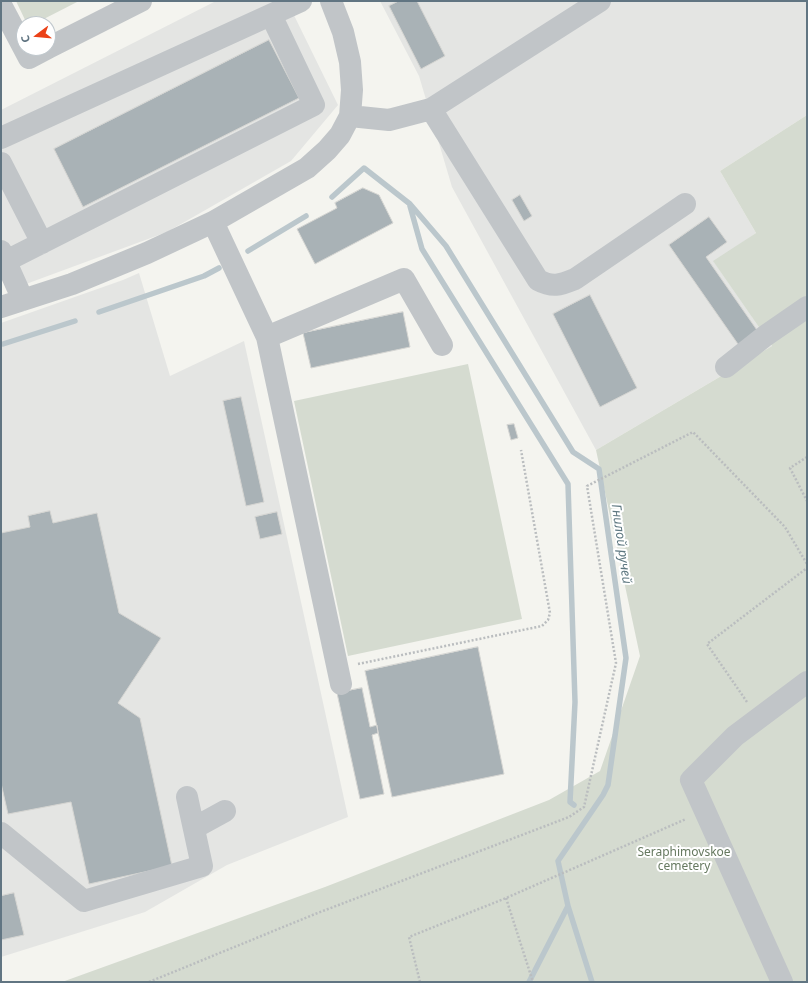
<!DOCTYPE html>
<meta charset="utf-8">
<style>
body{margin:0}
#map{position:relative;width:808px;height:983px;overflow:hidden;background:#f4f4ef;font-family:"Noto Sans",sans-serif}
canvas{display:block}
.frame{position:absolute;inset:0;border:2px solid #617582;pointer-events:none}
.north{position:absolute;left:16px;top:16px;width:40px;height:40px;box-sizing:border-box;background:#fff;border:1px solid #c0c8cd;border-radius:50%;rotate:254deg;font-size:11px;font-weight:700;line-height:16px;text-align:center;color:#617582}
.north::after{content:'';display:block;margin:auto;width:14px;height:18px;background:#eb4218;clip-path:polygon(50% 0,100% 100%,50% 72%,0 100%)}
</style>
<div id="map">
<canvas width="808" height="983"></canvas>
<div class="frame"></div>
<div class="north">С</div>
</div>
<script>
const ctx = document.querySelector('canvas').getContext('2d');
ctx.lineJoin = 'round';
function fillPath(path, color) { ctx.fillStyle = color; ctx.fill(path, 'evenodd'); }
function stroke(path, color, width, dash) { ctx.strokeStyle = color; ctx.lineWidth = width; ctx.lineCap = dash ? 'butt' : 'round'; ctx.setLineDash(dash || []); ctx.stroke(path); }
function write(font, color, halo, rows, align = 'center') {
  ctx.font = font + ' "Noto Sans",sans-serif'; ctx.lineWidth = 4; ctx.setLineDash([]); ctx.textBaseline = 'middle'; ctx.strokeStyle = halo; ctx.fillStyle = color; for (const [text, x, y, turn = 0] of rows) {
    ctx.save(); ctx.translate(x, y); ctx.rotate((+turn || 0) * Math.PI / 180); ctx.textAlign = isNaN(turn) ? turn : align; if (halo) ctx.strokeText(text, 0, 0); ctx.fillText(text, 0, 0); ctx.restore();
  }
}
fillPath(new Path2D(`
 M216,1H287L338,105L291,161L167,232L7,291L1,276V110Z
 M380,1H807V115L720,171L756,233L714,262L772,346L596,450L452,187L419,76Z
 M139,273L170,376L244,341L348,817L227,865L145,912L1,957V323L123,280Z`), '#e4e5e3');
fillPath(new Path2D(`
 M16,1H79L34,24H27Z
 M807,115V982H62L325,887L549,800L600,771L640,656L596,450L772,346L713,261L756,233L720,171Z
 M468,364L522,619L348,656L294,401Z`), '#d5dbd0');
stroke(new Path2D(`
 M332,197L364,168L410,204L446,246L573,452L599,469L626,658L608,785L603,795L558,861L568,906L529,982
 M410,206L422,249L568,484L575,702L570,802L574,805
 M248,251L306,216
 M99,312L204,276L219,268
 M3,344L75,321
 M568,906L592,982`), '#bbc7cc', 5.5);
const building = new Path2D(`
 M399,1H417L445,56L421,69L389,6Z
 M269,40L299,98L83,207L54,149Z
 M363,188L379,195L393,223L315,264L297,229L337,208L335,203Z
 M520,195L532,216L524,221L512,200Z
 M709,217L727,242L706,257L759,333L740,347L669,245Z
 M590,295L637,388L600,407L553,314Z
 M403,312L410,347L311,368L303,333Z
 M241,397L264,502L246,506L223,401Z
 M514,424L518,438L511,440L507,425Z
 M50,511L53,523L97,513L119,613L161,638L118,703L140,718L172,866L89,884L71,802L8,814L1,783V533L30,527L28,516Z
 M277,512L282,534L260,539L255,517Z
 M478,647L504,774L392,797L365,671Z
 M362,688L370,727L377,725L378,733L372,735L384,794L360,799L337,693Z
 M14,893L24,935L1,940V896Z`);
fillPath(building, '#a9b2b6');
stroke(building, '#d5d5d2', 1);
stroke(new Path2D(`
 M807,457L790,468L807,501
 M358,664L542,626L548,620L550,613L521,450
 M747,702L707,644L807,568
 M506,898L533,982
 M149,982L315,914L569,817L584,807L616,663L587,486L693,432L785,527L807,564
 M420,982L409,937L506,898L686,819`), '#babdbf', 2.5, [2, 2]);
stroke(new Path2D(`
 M1,5L29,58L48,48
 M48,48L141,1
 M431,109L538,280C553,288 560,285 575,279L685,204
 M350,116L389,120L431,109L600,1
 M1,138L301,1
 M1,163L42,243
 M213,222L267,337L341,684
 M1,251L23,300
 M6,261L314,105L271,15
 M1,307L72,284L147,253L213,222L307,168L327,150L340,135L350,116L352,90L350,62L343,32L331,1
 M267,337L404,279L442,345
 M726,367L765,336L807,307
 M194,828L225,811
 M1,833L84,901L202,866L187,797
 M782,982L691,780L735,736L807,682`), '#c1c5c8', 22);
write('12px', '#667960', '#fff', [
 ["Seraphimovskoe",684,853],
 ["cemetery",684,867]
]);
write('italic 13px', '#5d7780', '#fff', [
 ["Гнилой ручей",621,544,82]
]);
</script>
